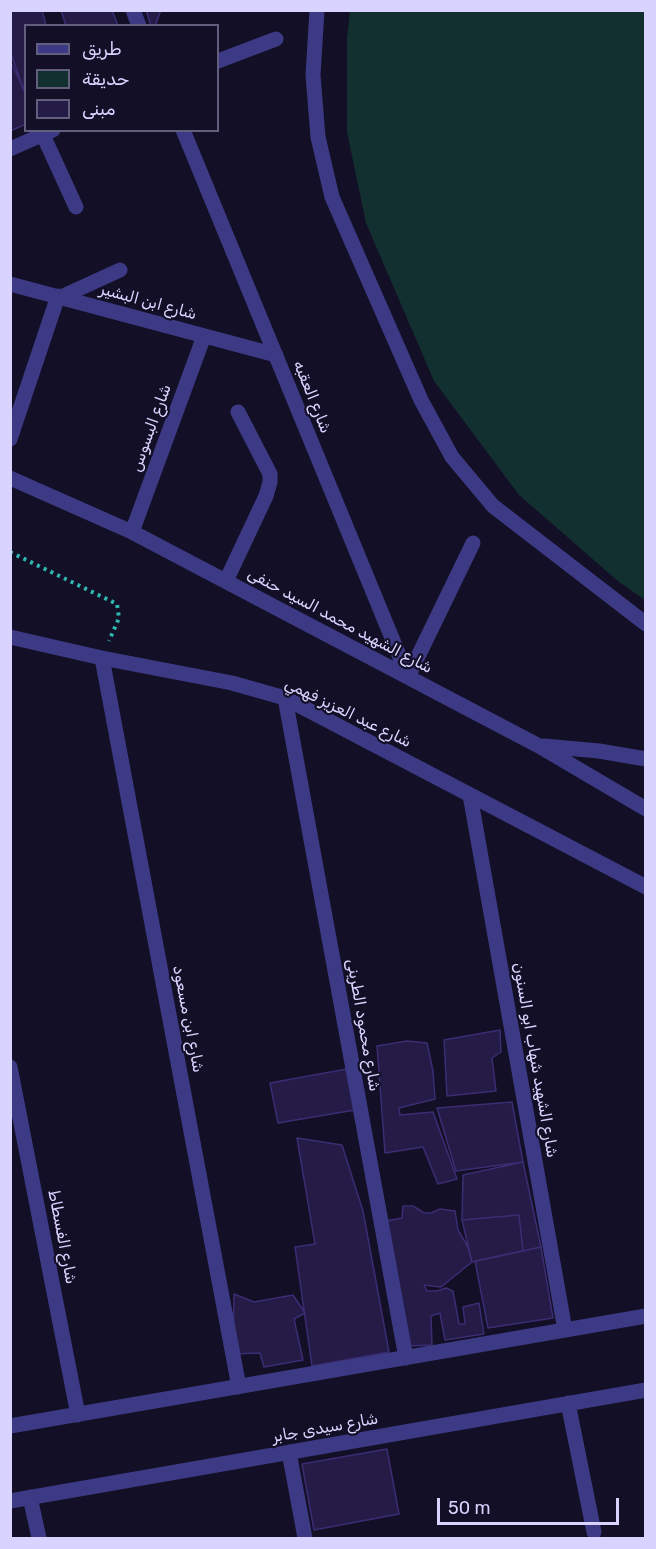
<!DOCTYPE html>
<meta charset="utf-8">
<style>
body{margin:0}
#map{position:relative;width:656px;height:1549px;overflow:hidden;background:#130f26;font-family:Rubik,"Noto Naskh Arabic",sans-serif}
canvas{display:block}
.frame{position:absolute;inset:0;border:12px solid #d9d4ff;pointer-events:none}
.legend{position:absolute;left:24px;top:24px;width:195px;height:108px;box-sizing:border-box;background:#130f26;border:2px solid #625e7d;margin:0;padding:8px 10px;list-style:none;font-size:18px;color:#d9d4ff}
.legend li{display:flex;align-items:center;gap:12px;height:30px}
.legend b{width:30px;border:2px solid #625e7d}
.scale{position:absolute;left:437px;top:1498px;width:182px;height:27px;box-sizing:border-box;border:3px solid #d9d4ff;border-top:0;padding-left:8px;font-size:18px;line-height:21px;white-space:nowrap;color:#d9d4ff;-webkit-text-stroke:4px #130f26;paint-order:stroke}
</style>
<div id="map">
<canvas width="656" height="1549"></canvas>
<div class="frame"></div>
<ul class="legend">
<li><b style="height:8px;background:#3d3a85"></b>طريق</li>
<li><b style="height:16px;background:#12302f"></b>حديقة</li>
<li><b style="height:16px;background:#241b47"></b>مبنى</li>
</ul>
<div class="scale">50 m</div>
</div>
<script>
const ctx = document.querySelector('canvas').getContext('2d');
ctx.lineJoin = 'round';
function fillPath(path, color) { ctx.fillStyle = color; ctx.fill(path, 'evenodd'); }
function stroke(path, color, width, dash) { ctx.strokeStyle = color; ctx.lineWidth = width; ctx.lineCap = dash ? 'butt' : 'round'; ctx.setLineDash(dash || []); ctx.stroke(path); }
function write(font, color, halo, rows, align = 'center') {
  ctx.font = font + ' Rubik,"Noto Naskh Arabic",sans-serif'; ctx.lineWidth = 4.5; ctx.setLineDash([]); ctx.textBaseline = 'middle'; ctx.strokeStyle = halo; ctx.fillStyle = color; for (const [text, x, y, turn = 0] of rows) {
    ctx.save(); ctx.translate(x, y); ctx.rotate((+turn || 0) * Math.PI / 180); ctx.textAlign = isNaN(turn) ? turn : align; if (halo) ctx.strokeText(text, 0, 0); ctx.fillText(text, 0, 0); ctx.restore();
  }
}
fillPath(new Path2D(`
 M350,11H645V600L619,582L519,495L434,381L366,223L347,132V38Z`), '#12302f');
const building = new Path2D(`
 M42,10L46,26H26L24,91L10,51V11Z
 M61,10H112L118,26H66Z
 M146,10H161L155,26H151Z
 M10,60L26,94V124L10,131Z
 M500,1030L501,1052L492,1058L496,1091L447,1096L444,1040Z
 M407,1041L427,1043L433,1071L435,1099L399,1108L400,1115L433,1112L457,1179L438,1184L423,1147L385,1153L377,1046Z
 M347,1069L355,1110L278,1123L270,1083Z
 M512,1102L523,1162L456,1171L437,1108Z
 M297,1138L342,1145L363,1211L389,1352L312,1366L295,1247L315,1244Z
 M523,1162L541,1247L523,1251L519,1215L462,1220L463,1175Z
 M403,1206H413L424,1213H431L440,1209L455,1211L458,1230L468,1247L472,1262L441,1287L424,1285L427,1291H437L446,1288L453,1291L459,1324H465L463,1307L479,1303L484,1334L445,1340L440,1313L431,1316L432,1345L407,1346L386,1221L402,1218Z
 M519,1215L523,1251L472,1262L462,1220Z
 M541,1247L553,1318L488,1328L475,1261Z
 M234,1294L254,1302L293,1295L305,1313L294,1319L303,1360L264,1367L260,1353L233,1354Z
 M387,1449L399,1514L314,1530L302,1464Z`);
fillPath(building, '#241b47');
stroke(building, '#3b2d73', 1.5);
stroke(new Path2D(`
 M10,552L117,604L119,618L109,641`), '#2fb8b0', 4, [3, 4.5]);
stroke(new Path2D(`
 M133,10L139,26
 M317,10L313,75L318,137L332,197L421,400L452,457L493,506L646,624
 M218,61L276,39
 M183,130L408,677
 M43,135L76,207
 M10,149L53,130
 M10,284L276,355
 M61,297L120,270
 M10,439L58,296
 M10,478L132,532L539,746L646,809
 M132,532L204,336
 M226,581L266,496L270,482V474L238,412
 M10,637L102,658L232,683L285,698L646,887
 M102,658L239,1387
 M408,677L473,543
 M285,698L406,1358
 M544,746L599,751L646,759
 M470,795L565,1330
 M10,1067L78,1415
 M568,1403L594,1532
 M10,1426L646,1316
 M289,1452L305,1538
 M30,1497L39,1538
 M10,1501L646,1390`), '#3d3a85', 15);
write('16px', '#d9d4ff', '#130f26', [
 ["شارع ابن البشير",148,302,15],
 ["شارع العقبه",312,397,68],
 ["شارع البسوس",151,428,-70],
 ["شارع الشهيد محمد السيد حنفى",340,621,28],
 ["شارع عبد العزيز فهمي",348,713,26],
 ["شارع ابن مسعود",188,1019,79],
 ["شارع محمود الطرينى",363,1025,80],
 ["شارع الشهيد شهاب ابو السنون",535,1060,80],
 ["شارع الفسطاط",62,1237,79],
 ["شارع سيدى جابر",325,1428,-10]
]);
</script>
